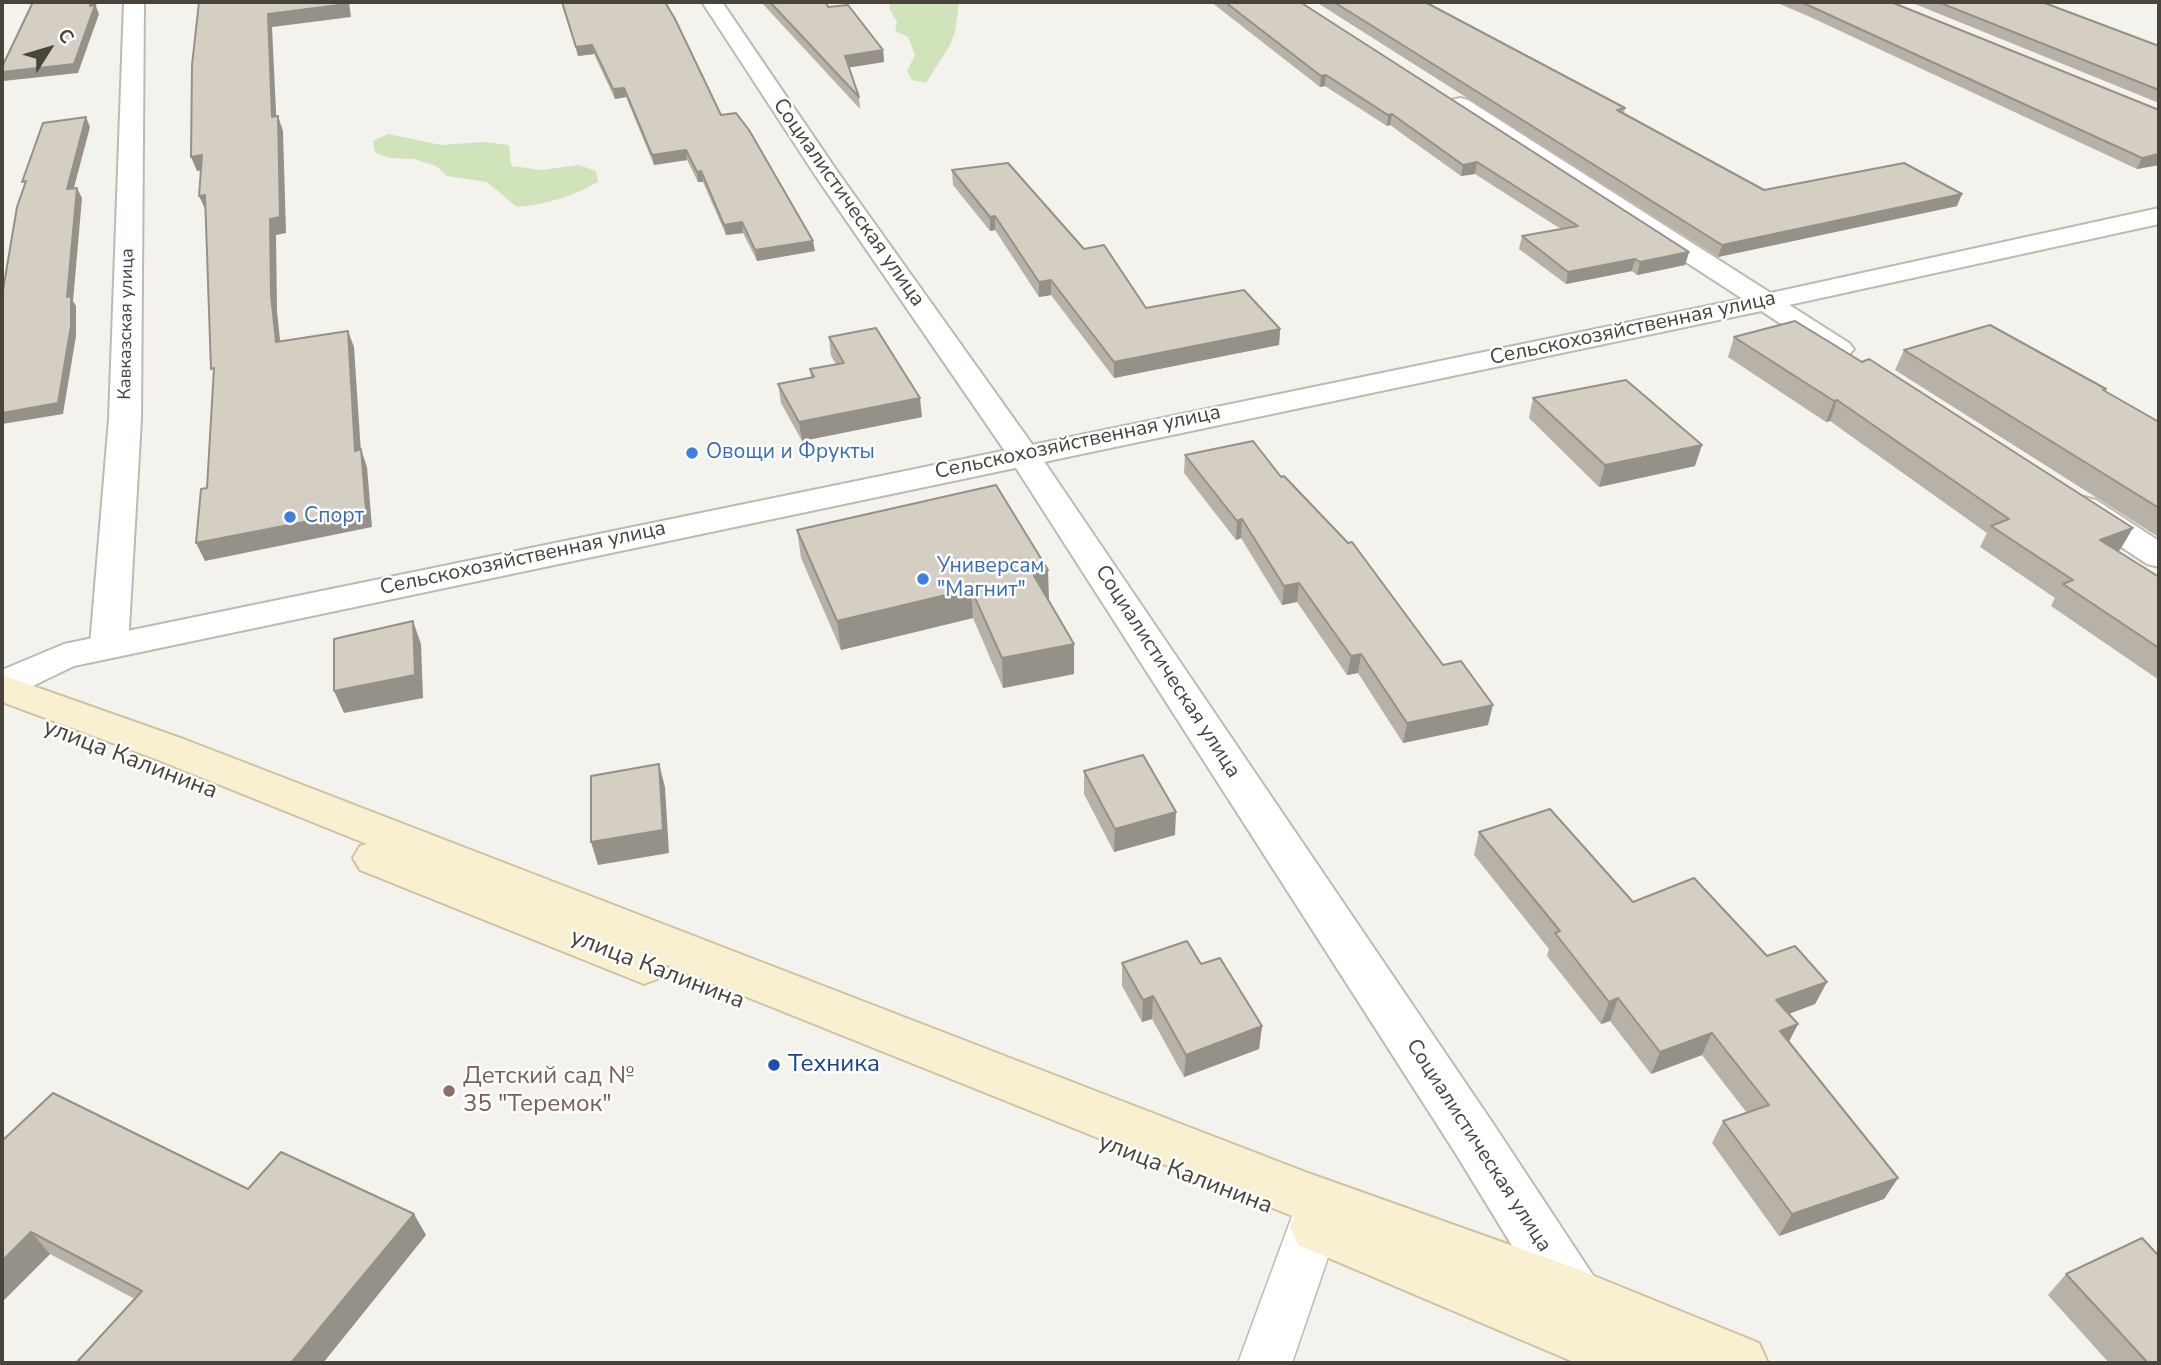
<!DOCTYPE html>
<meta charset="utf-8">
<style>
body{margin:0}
#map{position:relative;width:2161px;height:1365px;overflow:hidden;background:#f4f2ec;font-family:"Nunito Sans",sans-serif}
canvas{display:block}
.frame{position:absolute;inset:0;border:4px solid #48433b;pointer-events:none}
.north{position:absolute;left:14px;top:14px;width:70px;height:70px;-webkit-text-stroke:5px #fff;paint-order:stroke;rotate:53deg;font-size:19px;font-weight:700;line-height:28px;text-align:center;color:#48433b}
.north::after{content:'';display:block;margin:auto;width:24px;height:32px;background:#48433b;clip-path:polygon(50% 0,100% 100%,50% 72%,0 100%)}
</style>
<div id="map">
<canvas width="2161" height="1365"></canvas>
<div class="frame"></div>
<div class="north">С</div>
</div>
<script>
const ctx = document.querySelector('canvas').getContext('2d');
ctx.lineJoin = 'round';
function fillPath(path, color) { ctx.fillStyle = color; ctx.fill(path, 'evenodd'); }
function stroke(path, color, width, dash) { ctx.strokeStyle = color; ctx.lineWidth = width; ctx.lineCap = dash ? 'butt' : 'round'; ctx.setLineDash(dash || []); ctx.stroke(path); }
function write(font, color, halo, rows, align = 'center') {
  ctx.font = font + ' "Nunito Sans",sans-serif'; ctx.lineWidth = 5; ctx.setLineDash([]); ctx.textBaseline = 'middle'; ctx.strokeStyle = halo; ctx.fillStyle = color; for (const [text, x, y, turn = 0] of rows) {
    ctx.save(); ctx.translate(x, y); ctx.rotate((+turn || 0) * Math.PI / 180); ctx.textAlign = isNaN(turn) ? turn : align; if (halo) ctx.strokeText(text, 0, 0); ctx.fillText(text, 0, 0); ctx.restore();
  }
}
fillPath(new Path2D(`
 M891,2H959L955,32L950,45L926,83L912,80L907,71L915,55L908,37L895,31L897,22L889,8Z
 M388,134L441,145L483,142L509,145L511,166L542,170L579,165L596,171L598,182C572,197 547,204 517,207L487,182L447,176L436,166L414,159L391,158L375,153L373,141Z`), '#d0e3ba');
const pedestrian = new Path2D(`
 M1313,1201L1331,1208L1339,1225L1292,1363H1238L1295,1208Z`);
const minor = new Path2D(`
 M124,2H144L141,419L128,646L122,655L109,658L96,655L90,646L109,419Z
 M702,2H722L837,171L1039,454L1492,1122L1600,1286L1608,1305L1600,1324L1580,1332L1560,1324L1456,1154L1007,454L815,175Z
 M1460,98L1468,100L1849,343L1854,349L1849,355L1839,358L1829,355L1452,110L1449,105L1452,100Z
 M2084,497L2096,500L2159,541V567L2147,564L2072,514L2067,507L2072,500Z`);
const tertiary = new Path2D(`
 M2159,208V224L1766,310L74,666L16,694L2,698V670L64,644L1766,294Z`);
const secondary = new Path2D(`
 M2,675L186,740L1308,1173L1572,1267L1759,1343L1768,1363H1576L1298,1245L1290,1227L1295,1217L667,965L660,978L644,984L360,870L353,858L360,846L367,844L158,760L2,702Z`);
stroke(pedestrian, '#bfbab0', 3);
stroke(minor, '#bfbab0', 4);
stroke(tertiary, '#bfbab0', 4);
stroke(secondary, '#cec3a1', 4);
fillPath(pedestrian, '#fff');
fillPath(minor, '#fff');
fillPath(tertiary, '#fff');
fillPath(secondary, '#f9f0d2');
fillPath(new Path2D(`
 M561,2H665L721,115L815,251L757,261L743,233L726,235L703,182H698L687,160L654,165L626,97L615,99L594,54L578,56Z
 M761,2H826L828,7L883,50L884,62L849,67L859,97L860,109Z
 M1211,2H1300L1689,252L1685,265L1637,275L1632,271L1566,284L1519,249L1522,236L1561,229L1475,174L1461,176L1390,125L1387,126L1325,86L1320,87Z
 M1316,2H1425L1625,108L1624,113L1764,190L1957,206L1718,257Z
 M1775,2H1891L2159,165L2137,169L1808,16Z
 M1910,2H2042L2159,46V103Z
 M952,170L1084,249L1146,308L1280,329L1279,345L1114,378L1051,295L1039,297L995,230L990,231L953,185Z
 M829,337L922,417L802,441L781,403L778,384L811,377L810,369L836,364L831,356Z
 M1734,337L2120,550L2118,551L2159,577V680L2051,606L2055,598L1980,547L1987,533L1830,421L1826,422L1728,357Z
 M1904,350L2105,391L2159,422V535L2157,536L1895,370Z
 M1533,398L1695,466L1599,487L1529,418Z
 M1185,455L1281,477L1488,725L1403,743L1358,673L1347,675L1297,602L1282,605L1241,538L1236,540L1184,473Z
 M797,530L1049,599H1048L1074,644V674L1003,688L973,618L841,650L801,558Z
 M1084,771L1175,835L1114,852L1084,794Z
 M1479,832L1633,902L1767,956L1827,982L1815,1004L1788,1014L1798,1024L1789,1042L1898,1178L1884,1199L1779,1236L1712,1143L1723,1121L1747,1113L1702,1055L1651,1074L1610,1021L1601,1024L1547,956L1549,949L1474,855Z
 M1122,963L1201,964L1262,1026L1259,1049L1184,1077L1152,1019L1142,1022L1122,986Z
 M2,1141L248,1189L426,1235L323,1363H76L135,1299L50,1254L2,1302Z
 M2066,1274L2159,1363H2109L2048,1295Z`), '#b7b1a8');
fillPath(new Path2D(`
 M91,2H97L96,6L99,14L78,73L3,81L2,72L90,6Z
 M349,2L351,17L272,27L277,132L272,117L268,14Z
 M592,45L594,54L578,56L576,47Z
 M883,50L884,62L846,68L845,56Z
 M1326,75L1325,86L1320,87L1321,76Z
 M624,88L626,97L615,99L613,89Z
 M1392,114L1390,125L1387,126L1388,115Z
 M278,116L283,131L286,233L276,235L277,311L282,359L276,342L271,295L270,219Z
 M86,117L90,127L71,199L67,189Z
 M686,150L687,160L654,165L652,155Z
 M2159,154V165L2137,169L2142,158Z
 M202,155L208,170L197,171L191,157Z
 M1477,162L1475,174L1461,176L1463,165Z
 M701,171L703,182H698L697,172Z
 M77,188L82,198L73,301L76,306V336L63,414L2,424V413L67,297Z
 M1962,194L1957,206L1718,257L1722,245Z
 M205,195L206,211L199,196Z
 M995,216V230L990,231V217Z
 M742,222L743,233L726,235L724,225Z
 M813,241L815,251L757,261L755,250Z
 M1689,252L1685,265L1637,275L1640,262Z
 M1635,259L1632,271L1566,284L1568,272Z
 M1051,280V295L1039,297V282Z
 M1280,329L1279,345L1114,378V362Z
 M348,331L354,347L362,468L355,451Z
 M920,398L922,417L802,441L799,422Z
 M1837,400L1830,421L1826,422L1834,401Z
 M1702,445L1695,466L1599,487L1605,465Z
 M361,449L367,467L372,527L205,561L196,543Z
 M1242,519L1241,538L1236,540L1237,521Z
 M2133,528L2120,550L2088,561L2100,540Z
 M1048,570L1049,599L1034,603L1033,574Z
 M1299,583L1297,602L1282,605L1284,586Z
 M971,589L973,618L841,650L837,621Z
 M413,621L421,644L423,698L344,713L334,691Z
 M1074,644V674L1003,688L1002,658Z
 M1361,654L1358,673L1347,675L1351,656Z
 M1493,705L1488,725L1403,743L1407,723Z
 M659,764L665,787L669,853L598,865L591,842Z
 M1176,812L1175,835L1114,852L1115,829Z
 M1827,982L1815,1004L1765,1023L1776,1000Z
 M1153,996L1152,1019L1142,1022L1143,1000Z
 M1618,998L1610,1021L1601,1024L1609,1002Z
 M1798,1024L1786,1047L1780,1031Z
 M1262,1026L1259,1049L1184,1077L1186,1055Z
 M1712,1033L1702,1055L1651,1074L1660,1052Z
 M1898,1178L1884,1199L1779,1236L1792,1214Z
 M414,1214L426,1235L323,1363H291Z
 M31,1232L50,1254L2,1302V1261Z`), '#959088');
const building = new Path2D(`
 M33,2H91L90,6L95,5L74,64L2,72V67Z
 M199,2H347V4L268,14L272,117L278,116L280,217L270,219L271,295L276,342L348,331L355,451L361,449L366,510L196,543L201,489L207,488L214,368L211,369L205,195L199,196L202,155L191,157L192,65Z
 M562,2H665L675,19L721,115L736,113L749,130L813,241L755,250L742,222L724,225L701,171L697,172L686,150L652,155L624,88L613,89L592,45L576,47Z
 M770,2H826L828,7L848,5L883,50L845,56L859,97Z
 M1225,2H1300L1689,252L1640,262L1635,259L1568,272L1522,236L1578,226L1477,162L1463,165L1392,114L1388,115L1326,75L1321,76Z
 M1334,2H1425L1625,108L1617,110L1764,190L1904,163L1962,194L1722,245Z
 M1801,2H1891L2159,110V154L2142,158Z
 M1938,2H2042L2159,46V90Z
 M86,117L67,189L77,188L67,297L71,296V326L58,403L2,413V296L17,207L26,181L22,182L43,123Z
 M1008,163L1084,249L1104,245L1146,308L1244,290L1280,329L1114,362L1051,280L1039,282L995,216L990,217L952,170Z
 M1795,321L1862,362L1869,359L2133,528L2100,540L2159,577V648L2063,584L2073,580L1991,526L2009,519L1837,400L1834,401L1734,337Z
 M1990,325L2106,389L2103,390L2159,422V508L1904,350Z
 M876,328L920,398L799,422L778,384L814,377L810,369L844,363L829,337Z
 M1626,380L1702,445L1605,465L1533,398Z
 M1253,441L1281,477L1284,476L1348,543L1352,542L1443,665L1461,661L1493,705L1407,723L1361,654L1351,656L1299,583L1284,586L1242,519L1237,521L1185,455Z
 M996,485L1048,570L1033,574L1074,644L1002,658L971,589L837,621L797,530Z
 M413,621L415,675L334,691V639Z
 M1143,755L1176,812L1115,829L1084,771Z
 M659,764L663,830L591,842V776Z
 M1550,809L1633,902L1694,878L1767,956L1795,946L1827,982L1776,1000L1798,1024L1780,1031L1898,1178L1792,1214L1723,1121L1769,1105L1712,1033L1660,1052L1618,998L1609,1002L1555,933L1560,931L1479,832Z
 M1187,941L1201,964L1220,958L1262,1026L1186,1055L1153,996L1143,1000L1122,963Z
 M53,1093L248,1189L281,1152L414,1214L291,1363H76L142,1291L31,1232L2,1261V1141Z
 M2142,1238L2159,1256V1363H2148L2066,1274Z`);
fillPath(building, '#d5cec3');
stroke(building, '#959088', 2);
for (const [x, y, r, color] of [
 [692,453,7,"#3f7fe0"],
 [290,517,7,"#3f7fe0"],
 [923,579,7,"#3f7fe0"],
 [774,1065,7,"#1a4fb4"],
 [449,1091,7,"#8d6e63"]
]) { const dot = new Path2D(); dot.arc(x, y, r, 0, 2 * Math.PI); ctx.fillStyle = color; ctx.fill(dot); stroke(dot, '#fff', 2.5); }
write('18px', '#48433b', '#fff', [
 ["Кавказская улица",127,324,-89]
]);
write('21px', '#48433b', '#fff', [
 ["Социалистическая улица",848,203,55],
 ["Сельскохозяйственная улица",1633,329,-12],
 ["Сельскохозяйственная улица",1078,443,-12],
 ["Сельскохозяйственная улица",523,559,-12],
 ["Социалистическая улица",1167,672,57],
 ["Социалистическая улица",1478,1146,57]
]);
write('21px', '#366cbe', '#fff', [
 ["Овощи и Фрукты",706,453],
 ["Спорт",304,517],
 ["Универсам",937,567],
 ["\"Магнит\"",937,591]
], 'left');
write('24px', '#48433b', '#fff', [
 ["улица Калинина",130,760,21],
 ["улица Калинина",657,970,21],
 ["улица Калинина",1185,1175,21]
]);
write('24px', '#164399', '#fff', [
 ["Техника",788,1065]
], 'left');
write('24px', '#785e54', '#fff', [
 ["Детский сад №",463,1077],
 ["35 \"Теремок\"",463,1105]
], 'left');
</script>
